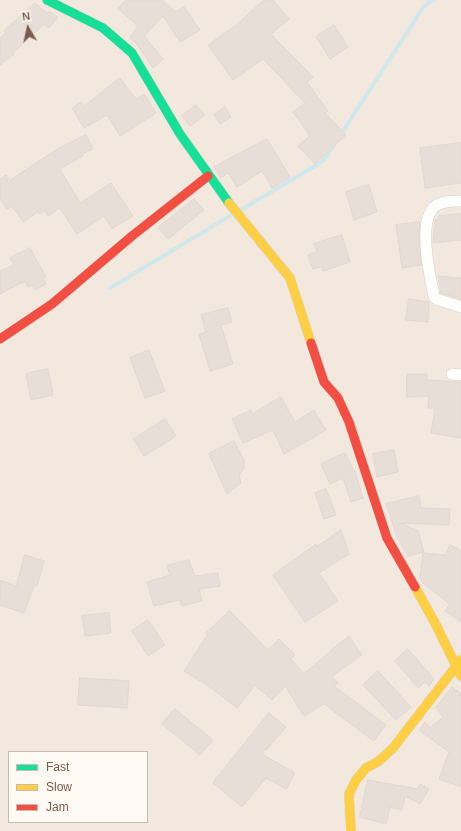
<!DOCTYPE html>
<style>
body{margin:0}
#map{position:relative;width:461px;height:831px;overflow:hidden;background:#f9f5f0;font-family:Arial,sans-serif}
canvas{display:block}
.legend{position:absolute;left:8px;top:751px;width:140px;height:72px;box-sizing:border-box;background:#fffaf3;border:1px solid #cabbb1;margin:0;padding:5px 7px;list-style:none;font-size:12px;color:#7a5c4d}
.legend li{display:flex;align-items:center;gap:8px;height:20px}
.legend b{width:20px;border:1px solid #cabbb1}
.north{position:absolute;left:8px;top:8px;width:40px;height:40px;-webkit-text-stroke:3px #fffaf3;paint-order:stroke;rotate:351deg;font-size:11px;font-weight:700;line-height:16px;text-align:center;color:#7a5c4d}
.north::after{content:'';display:block;margin:auto;width:14px;height:18px;background:#7a5c4d;clip-path:polygon(50% 0,100% 100%,50% 72%,0 100%)}
</style>
<div id="map">
<canvas width="461" height="831"></canvas>
<ul class="legend">
<li><b style="height:5px;background:#16e098"></b>Fast</li>
<li><b style="height:5px;background:#ffcf43"></b>Slow</li>
<li><b style="height:5px;background:#f24e42"></b>Jam</li>
</ul>
<div class="north">N</div>
</div>
<script>
const ctx = document.querySelector('canvas').getContext('2d');
ctx.lineJoin = 'round';
function fillPath(path, color) { ctx.fillStyle = color; ctx.fill(path, 'evenodd'); }
function stroke(path, color, width, dash) { ctx.strokeStyle = color; ctx.lineWidth = width; ctx.lineCap = dash ? 'butt' : 'round'; ctx.setLineDash(dash || []); ctx.stroke(path); }
fillPath(new Path2D(`
 M0,0H461V831H0ZM9,752H147V822H9Z`), '#f2e8de');
stroke(new Path2D(`
 M340,136L424,6L433,0
 M239,211L323,161L334,145
 M110,288L233,214`), '#d0e8ea', 4);
const building = new Path2D(`
 M126,0H162L176,12L184,7L200,30L180,42L163,16L144,36L163,59L153,68L139,47L130,37L138,26L118,9Z
 M264,0H273L289,19L271,34L313,77L307,82L328,111L325,113L346,135L315,164L298,146L310,136L293,112L305,103L263,59L233,80L208,45L235,26Z
 M35,3L47,13L49,11L58,17L49,28L44,24L13,53L14,54L0,65V38L6,33L4,31Z
 M334,25L348,47L330,59L316,37Z
 M120,78L136,99L144,94L156,113L120,136L107,115L84,128L72,108L81,102L84,106Z
 M196,105L205,115L190,126L182,116Z
 M225,107L231,117L220,124L214,115Z
 M86,135L93,149L82,154L83,156L60,169L80,203L111,183L133,216L112,229L104,216L77,234L60,208L48,216L45,211L40,214L38,212L23,222L12,206L7,210L0,199V179L6,175L10,180L54,151Z
 M267,139L290,177L272,188L262,171L237,187L228,173L221,178L214,167Z
 M461,143V183L425,188L420,148Z
 M369,185L377,212L354,220L346,192Z
 M194,199L204,210L168,239L158,228Z
 M461,214V240L433,243L435,220L439,219V216Z
 M420,222L419,234L421,265L402,268L396,225Z
 M342,235L350,262L323,271L321,267L313,269L308,255L317,252L314,244Z
 M30,248L46,277L43,278L46,284L35,290L32,285L28,287L25,281L0,294V271L14,265L10,258Z
 M439,276L461,278V299L441,293Z
 M409,299L429,302L428,322L406,320Z
 M228,308L232,322L221,325L233,364L210,371L199,334L206,332L201,315Z
 M149,350L165,391L145,398L130,358Z
 M48,369L53,395L31,400L26,374Z
 M407,374H427V380L461,382V438L431,433L435,408H428L429,396L407,397Z
 M281,397L295,422L314,410L326,430L284,454L273,430L243,443L232,419L251,410L252,414Z
 M165,419L176,436L144,456L133,439Z
 M234,441L244,460V468L239,475L241,483L227,494L209,454Z
 M394,450L398,472L377,477L373,454Z
 M345,453L355,472L363,498L351,502L343,478L330,484L321,464Z
 M326,489L336,515L324,519L315,493Z
 M419,496L421,508L450,509L449,525L401,523L418,531L424,552L408,556L397,537L386,504Z
 M341,530L349,554L319,573L338,601L305,622L273,575L316,544L317,546Z
 M450,545L461,550V622L445,611L450,604L424,584L420,578L423,553L445,555Z
 M25,555L44,561L37,586H34L24,613L0,605V580L16,586Z
 M189,560L195,576L218,573L220,586L199,589L202,601L182,606L180,600L154,606L147,582L170,575L167,566Z
 M230,611L268,650L279,639L295,655L291,659L304,674L332,650V649L349,636L362,655L332,676L338,683L334,686L386,725L374,741L324,704L304,716L285,686L272,700L255,685L237,708L210,687L184,671L208,634L206,633Z
 M109,613L111,633L85,636L82,616Z
 M148,620L165,645L148,656L132,631Z
 M408,649L434,679L429,686L425,682L418,688L395,661Z
 M378,671L411,707L396,720L363,685Z
 M80,678L129,681L127,708L78,705Z
 M452,687L461,694V787L439,779L449,752L419,730L425,722L430,728L443,717L436,708Z
 M175,709L213,740L200,755L162,724Z
 M269,713L286,727L266,750L265,749L262,754L295,773L286,789L266,778L242,807L213,783Z
 M368,780L418,789L420,784L429,789L420,804L405,796L402,810L390,807L386,824L360,817Z`);
fillPath(building, '#e6ded7');
stroke(building, '#e2d8d2', 1);
const street = new Path2D(`
 M461,201C453,201 444,201 437,205C416,217 430,277 434,296L436,299L461,307
 M452,374L461,375`);
const fast = new Path2D(`
 M47,0L103,28L132,53L180,134L229,203`);
const slow = new Path2D(`
 M229,203L290,278L311,343
 M415,587L435,623L461,676
 M351,831L349,794L356,780L366,768L379,761L393,748L461,660`);
const jam = new Path2D(`
 M0,339L52,304L132,236L208,176
 M311,343L324,382L338,398L349,422L387,538L415,587`);
stroke(street, '#d7d1cb', 12);
stroke(fast, '#d9d2cb', 10);
stroke(slow, '#d9d2cb', 10);
stroke(jam, '#d9d2cb', 10);
stroke(street, '#fefefd', 11);
stroke(fast, '#16e098', 9);
stroke(slow, '#ffcf43', 9);
stroke(jam, '#f24e42', 9);
</script>
